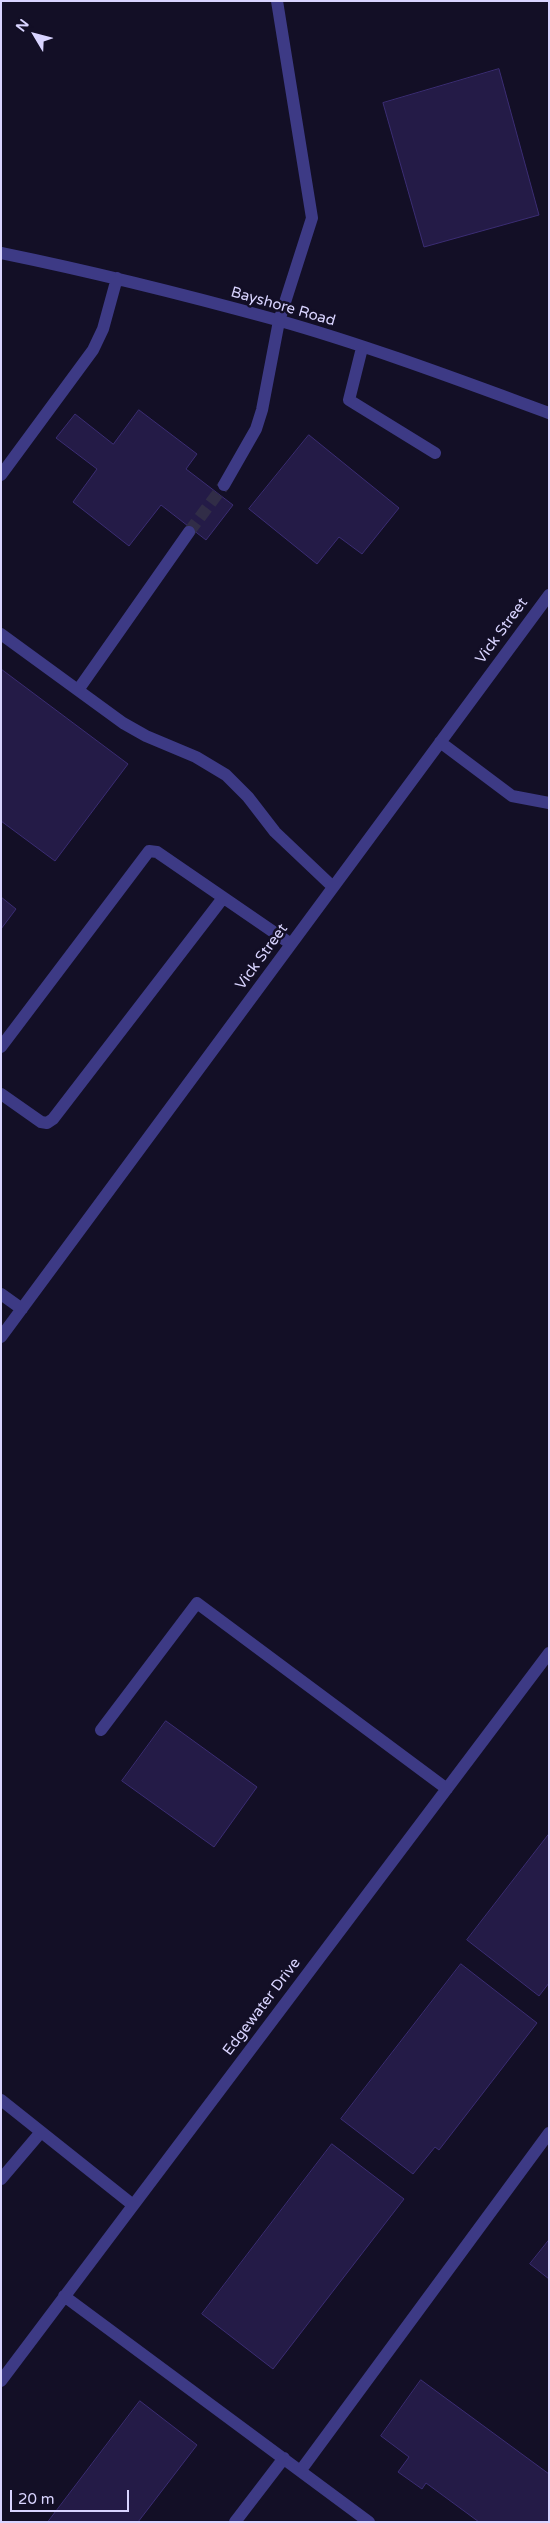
<!DOCTYPE html>
<style>
body{margin:0}
#map{position:relative;width:550px;height:2523px;overflow:hidden;background:#130f26;font-family:"Varela Round",sans-serif}
canvas{display:block}
.frame{position:absolute;inset:0;border:2px solid #d9d4ff;pointer-events:none}
.north{position:absolute;left:10px;top:10px;width:50px;height:50px;-webkit-text-stroke:4px #130f26;paint-order:stroke;rotate:307deg;font-size:14px;font-weight:700;line-height:20px;text-align:center;color:#d9d4ff}
.north::after{content:'';display:block;margin:auto;width:18px;height:22px;background:#d9d4ff;clip-path:polygon(50% 0,100% 100%,50% 72%,0 100%)}
.scale{position:absolute;left:10px;top:2490px;width:119px;height:22px;box-sizing:border-box;border:2px solid #d9d4ff;border-top:0;padding-left:6px;font-size:15px;line-height:18px;white-space:nowrap;color:#d9d4ff;-webkit-text-stroke:4px #130f26;paint-order:stroke}
</style>
<div id="map">
<canvas width="550" height="2523"></canvas>
<div class="frame"></div>
<div class="north">N</div>
<div class="scale">20 m</div>
</div>
<script>
const ctx = document.querySelector('canvas').getContext('2d');
ctx.lineJoin = 'round';
function fillPath(path, color) { ctx.fillStyle = color; ctx.fill(path, 'evenodd'); }
function stroke(path, color, width, dash) { ctx.strokeStyle = color; ctx.lineWidth = width; ctx.lineCap = dash ? 'butt' : 'round'; ctx.setLineDash(dash || []); ctx.stroke(path); }
function write(font, color, halo, rows, align = 'center') {
  ctx.font = font + ' "Varela Round",sans-serif'; ctx.lineWidth = 5; ctx.setLineDash([]); ctx.textBaseline = 'middle'; ctx.strokeStyle = halo; ctx.fillStyle = color; for (const [text, x, y, turn = 0] of rows) {
    ctx.save(); ctx.translate(x, y); ctx.rotate((+turn || 0) * Math.PI / 180); ctx.textAlign = isNaN(turn) ? turn : align; if (halo) ctx.strokeText(text, 0, 0); ctx.fillText(text, 0, 0); ctx.restore();
  }
}
const building = new Path2D(`
 M499,69L539,215L424,247L383,103Z
 M139,410L197,454L186,469L233,505L206,540L161,505L129,546L73,502L97,469L56,438L75,414L113,444Z
 M309,435L399,508L362,554L339,537L317,564L249,509Z
 M1,669L128,764L55,861L1,821Z
 M1,897L16,909L1,929Z
 M166,1721L257,1787L214,1847L122,1781Z
 M549,1834V1983L539,1996L467,1940Z
 M461,1964L537,2023L439,2150L435,2147L413,2174L341,2119Z
 M332,2144L404,2199L273,2369L202,2314Z
 M549,2240V2279L530,2264Z
 M421,2380L549,2474V2522H479L426,2483L422,2489L398,2472L409,2457L381,2436Z
 M140,2401L197,2445L138,2522H48Z`);
fillPath(building, '#241b47');
stroke(building, '#3b2d73', 1);
stroke(new Path2D(`
 M189,532L224,485`), '#312d47', 12, [12, 6]);
stroke(new Path2D(`
 M1,253C94,272 186,295 277,320C369,346 459,380 549,413
 M362,348L349,400L435,453
 M1,475L93,350L103,329L117,278
 M224,485L256,429L262,410L279,321L312,218L277,1
 M1,634L123,723L146,736L196,757L226,775L248,797L275,832L333,887
 M78,690L189,532
 M440,742L512,796L549,803
 M1,1047L149,851L157,852L291,944
 M1,1094L41,1122L47,1123L53,1119L223,898
 M1,1294L22,1309
 M1,1337L549,595
 M101,1730L197,1603L447,1789
 M1,2100L133,2205
 M1,2179L41,2132
 M64,2296L369,2522
 M1,2381L549,1653
 M301,2470L549,2133
 M235,2522L284,2458`), '#3d3a85', 12);
write('15px', '#d9d4ff', '#130f26', [
 ["Bayshore Road",283,307,16],
 ["Vick Street",502,631,-54],
 ["Vick Street",262,957,-54],
 ["Edgewater Drive",262,2007,-53]
]);
</script>
